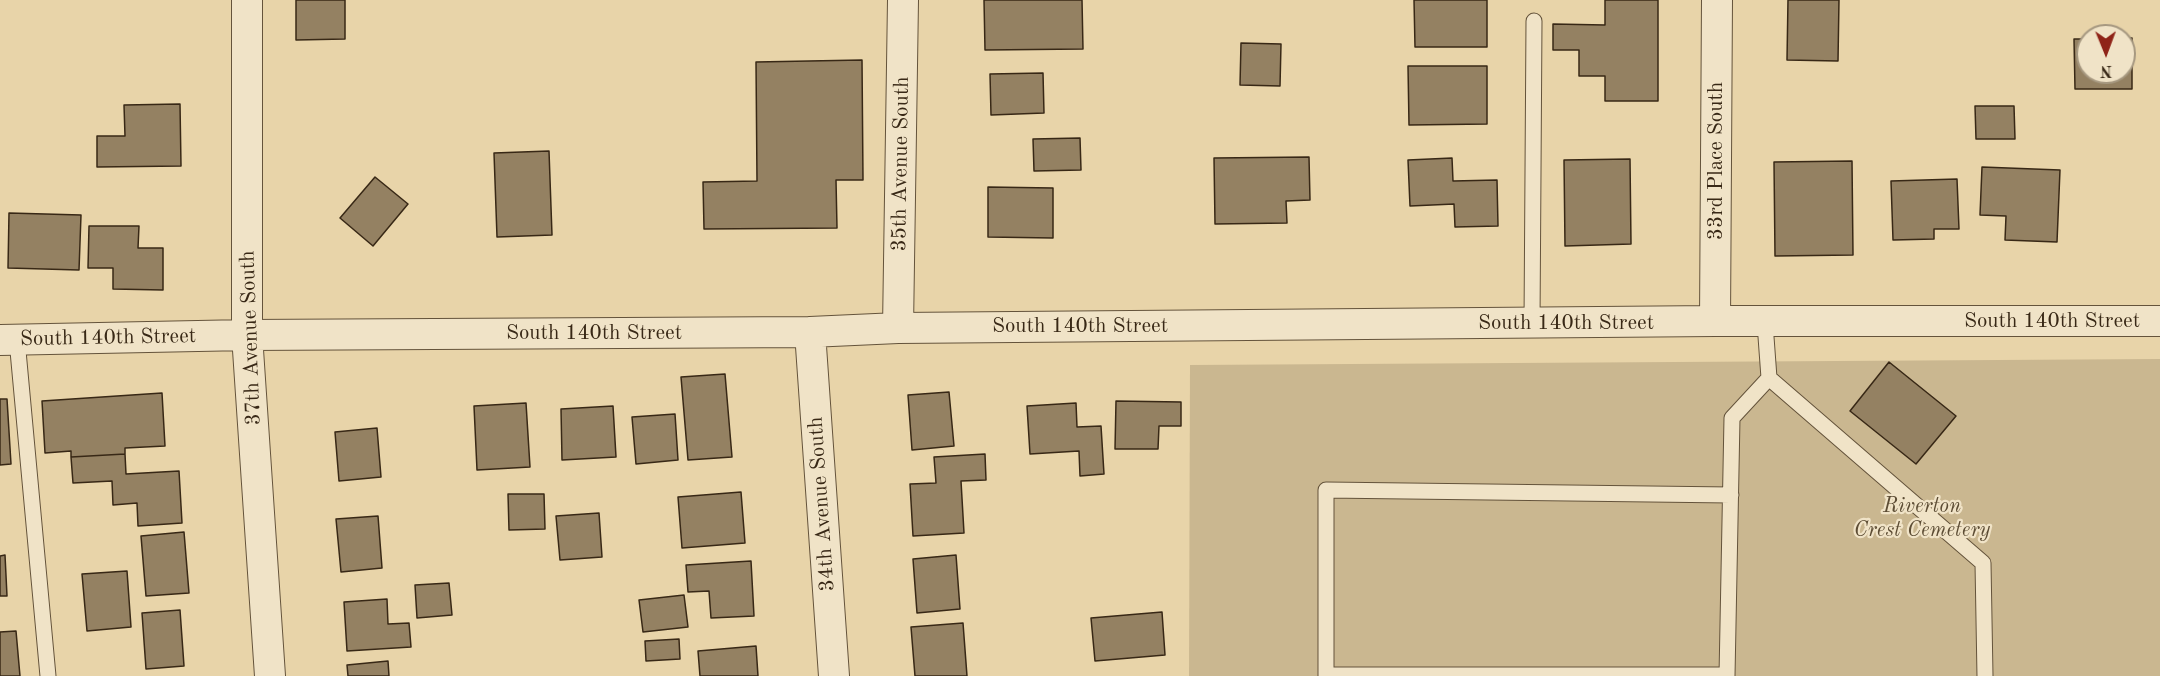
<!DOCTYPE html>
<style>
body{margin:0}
#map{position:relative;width:2160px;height:676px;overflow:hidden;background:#e8d4a9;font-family:"Old Standard TT",serif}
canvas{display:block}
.north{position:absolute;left:2076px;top:24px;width:60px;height:60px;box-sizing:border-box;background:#f0e3c7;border:2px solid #a69880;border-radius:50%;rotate:179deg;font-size:16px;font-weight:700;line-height:24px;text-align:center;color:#382816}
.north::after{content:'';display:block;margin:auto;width:21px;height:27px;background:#8f2418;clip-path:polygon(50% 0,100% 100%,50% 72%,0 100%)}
</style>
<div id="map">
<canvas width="2160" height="676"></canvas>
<div class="north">N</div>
</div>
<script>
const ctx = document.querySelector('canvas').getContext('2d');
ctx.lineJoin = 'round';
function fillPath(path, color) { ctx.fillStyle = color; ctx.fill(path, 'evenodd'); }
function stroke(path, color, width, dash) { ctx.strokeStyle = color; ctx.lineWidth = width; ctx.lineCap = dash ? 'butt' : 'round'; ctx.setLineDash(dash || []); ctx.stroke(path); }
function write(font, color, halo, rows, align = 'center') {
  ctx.font = font + ' "Old Standard TT",serif'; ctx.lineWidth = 4.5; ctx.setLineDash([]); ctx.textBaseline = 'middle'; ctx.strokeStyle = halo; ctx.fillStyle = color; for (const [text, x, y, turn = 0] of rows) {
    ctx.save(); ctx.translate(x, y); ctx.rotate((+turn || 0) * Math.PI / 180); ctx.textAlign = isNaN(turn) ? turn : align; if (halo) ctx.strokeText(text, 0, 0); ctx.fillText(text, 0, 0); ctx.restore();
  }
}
fillPath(new Path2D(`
 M2160,359V676H1189L1190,365Z`), '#cab790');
const building = new Path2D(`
 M296,0H345V39L296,40Z
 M984,0H1082L1083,49L985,50Z
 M1414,0H1487V47H1415Z
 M1605,0H1658V101H1605V76H1579V50H1553V24L1605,25Z
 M1788,0H1839L1838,61L1787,60Z
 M2124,38H2132V89H2075L2074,39H2088V72H2124Z
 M1241,43L1281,44L1280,86L1240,85Z
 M862,60L863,180H836L837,228L704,229L703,182L757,181L756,62Z
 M1408,66H1487V124L1409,125Z
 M1043,73L1044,113L991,115L990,74Z
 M180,104L181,166L97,167V136H125L124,105Z
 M1975,106H2014L2015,139H1976Z
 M1080,138L1081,170L1034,171L1033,139Z
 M549,151L552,235L497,237L494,153Z
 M1309,157L1310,200L1286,201L1287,223L1215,224L1214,158Z
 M1452,158L1453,181L1497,180L1498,226L1455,227L1454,204L1410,206L1408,160Z
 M1630,159L1631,244L1565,246L1564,160Z
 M1852,161L1853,255L1775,256L1774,162Z
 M1982,167L2060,170L2057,242L2005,240L2006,216L1980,215Z
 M375,177L408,204L373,246L340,218Z
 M1957,179L1959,229H1934V239L1893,240L1891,181Z
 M988,187L1053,188V238L988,237Z
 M9,213L81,215L79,270L8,268Z
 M89,226H139L138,248H163V290L113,289V268H88Z
 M1889,362L1956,416L1916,464L1850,411Z
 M725,374L732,457L688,460L681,377Z
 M949,392L954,446L912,450L908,395Z
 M162,393L165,446L125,448V454L71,457V451L45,453L42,401Z
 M0,399H7L11,464L0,465Z
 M1116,401L1181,402V426H1159L1158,449H1115Z
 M526,403L530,467L477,470L474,406Z
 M1076,403L1077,427L1101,426L1104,474L1080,476L1079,451L1030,454L1027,406Z
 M613,406L616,457L562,460L561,409Z
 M675,414L678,460L636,464L632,417Z
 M377,428L381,477L339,481L335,432Z
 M125,454L126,474L179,471L182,523L138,526L137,503L113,505L112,481L73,483L71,457Z
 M985,454L986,480L961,481L964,533L913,536L910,484L936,483L934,457Z
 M741,492L745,543L682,548L678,497Z
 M508,494H544L545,529L509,530Z
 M599,513L602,557L560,560L556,516Z
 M378,516L382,568L341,572L336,519Z
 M184,532L189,593L146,596L141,536Z
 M5,555L7,596H0V556Z
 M956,555L960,609L917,613L913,559Z
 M751,561L754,616L711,618L709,591L688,592L686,565Z
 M127,571L131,627L87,631L82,574Z
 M449,583L452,615L417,618L415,585Z
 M684,595L688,627L643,632L639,600Z
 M387,599L388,624L409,623L411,647L347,651L344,602Z
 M180,610L184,666L146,669L142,613Z
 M1162,612L1165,655L1095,661L1091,618Z
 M963,623L967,676H915L911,627Z
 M16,631L20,676H0V632Z
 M679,639L680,659L646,661L645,641Z
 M756,646L758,676H700L698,651Z
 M388,661L389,676H348L347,665Z`);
fillPath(building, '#948162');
stroke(building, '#382816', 1.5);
const service = new Path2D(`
 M1532,323L1534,21
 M1765,323L1769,378
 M17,340L48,676
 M1326,675H1727
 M1326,676V490L1731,495
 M1727,676L1732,418L1769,378L1983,563L1985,676`);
const minor = new Path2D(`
 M247,0V335L270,676
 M1715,321L1717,0
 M898,328L903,0
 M810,332L834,676
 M0,340L247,335L810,332L898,328L1715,321H2160`);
stroke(service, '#64533b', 17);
stroke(minor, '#64533b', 32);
stroke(service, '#f0e3c7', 15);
stroke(minor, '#f0e3c7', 30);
write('21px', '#382816', '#f0e3c7', [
 ["33rd Place South",1716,161,-90],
 ["35th Avenue South",901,164,-89],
 ["South 140th Street",2052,321],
 ["South 140th Street",1566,323],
 ["South 140th Street",1080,326],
 ["South 140th Street",594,333],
 ["South 140th Street",108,338,-1],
 ["37th Avenue South",251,338,-92],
 ["34th Avenue South",822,504,-94]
]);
write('italic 21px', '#5c4c34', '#f0e3c7', [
 ["Riverton",1922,506],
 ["Crest Cemetery",1922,530]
]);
</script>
